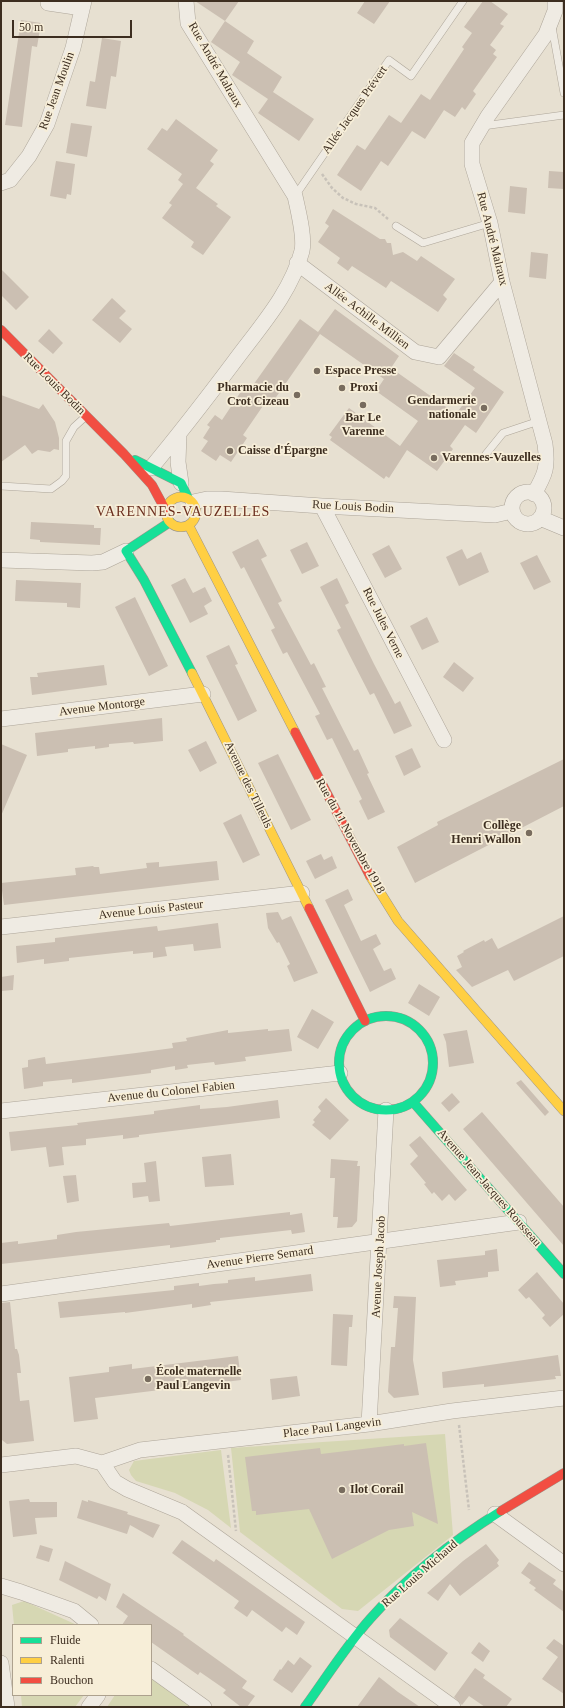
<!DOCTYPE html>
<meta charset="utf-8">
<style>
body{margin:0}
#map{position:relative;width:565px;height:1708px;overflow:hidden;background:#e7e0d1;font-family:"Times New Roman",serif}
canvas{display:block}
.frame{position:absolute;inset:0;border:2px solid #3d2e20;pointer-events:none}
.legend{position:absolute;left:12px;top:1624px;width:140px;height:72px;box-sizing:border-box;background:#f7eed8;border:1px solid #ada18e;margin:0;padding:5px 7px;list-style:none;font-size:12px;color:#3d2e20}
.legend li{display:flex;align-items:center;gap:8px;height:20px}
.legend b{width:20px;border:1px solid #ada18e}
.scale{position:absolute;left:12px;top:20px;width:120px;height:18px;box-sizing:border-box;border:2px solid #3d2e20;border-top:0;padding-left:5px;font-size:12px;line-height:14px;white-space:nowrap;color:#3d2e20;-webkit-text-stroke:3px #f7eed8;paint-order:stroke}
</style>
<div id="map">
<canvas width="565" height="1708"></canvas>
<div class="frame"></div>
<ul class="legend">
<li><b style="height:5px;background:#16e098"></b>Fluide</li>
<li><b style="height:5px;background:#ffcf43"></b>Ralenti</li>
<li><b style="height:5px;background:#f24e42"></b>Bouchon</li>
</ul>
<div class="scale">50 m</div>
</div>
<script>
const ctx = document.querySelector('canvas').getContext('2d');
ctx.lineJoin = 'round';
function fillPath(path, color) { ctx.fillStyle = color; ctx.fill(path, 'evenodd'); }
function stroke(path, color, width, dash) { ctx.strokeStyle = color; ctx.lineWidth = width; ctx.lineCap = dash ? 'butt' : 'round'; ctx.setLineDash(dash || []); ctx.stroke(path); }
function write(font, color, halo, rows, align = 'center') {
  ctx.font = font + ' "Times New Roman",serif'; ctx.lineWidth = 3.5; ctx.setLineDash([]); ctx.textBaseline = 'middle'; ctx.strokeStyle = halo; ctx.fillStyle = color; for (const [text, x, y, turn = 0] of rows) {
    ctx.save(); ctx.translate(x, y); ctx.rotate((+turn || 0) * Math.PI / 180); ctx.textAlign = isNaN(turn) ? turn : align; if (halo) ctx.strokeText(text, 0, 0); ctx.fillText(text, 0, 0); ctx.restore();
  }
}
fillPath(new Path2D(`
 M445,1434L453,1535L358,1611L342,1609L240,1532L231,1448Z
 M221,1450L231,1528L208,1510L175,1493L136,1481L131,1475L129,1470L134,1461Z
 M24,1601L77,1625H14L12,1605Z
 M151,1678L192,1707H107L115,1695H151Z
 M21,1695H84L75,1707H22Z`), '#d6d7b3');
fillPath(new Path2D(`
 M195,1H239L225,21Z
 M365,1H390L374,24L357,13Z
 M483,1H490L508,14L500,24L504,26L490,45L496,50L493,54L497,57L473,91L476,94L465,110L462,107L455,117L444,110L425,139L412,131L388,166L381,161L361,191L337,175L357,145L365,150L389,115L401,123L421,94L430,100L464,49L462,47L472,33L464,27Z
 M21,20L41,23L37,47L32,46L22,127L5,125Z
 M225,21L254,41L247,53L282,77L273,92L314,119L299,141L258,113L268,99L232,75L240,62L211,42Z
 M102,38L121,41L116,77L111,76L106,109L86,106L90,81L95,82Z
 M176,119L218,150L210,161L214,164L196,188L218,204L216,206L231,217L203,255L191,247L194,242L162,218L172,205L169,203L183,184L178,180L182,174L147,149L162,128L167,131Z
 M71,123L92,126L87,157L66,153Z
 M56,161L75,164L71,195L67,194L66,199L50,196Z
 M549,171L564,172V189L548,188Z
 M510,186L527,188L525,214L508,212Z
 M333,209L380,239H385L387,243H391L393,255L403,252L417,261L421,256L455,279L443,295L447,299L438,312L391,281L386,288L352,266L348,271L337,263L340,258L318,242L329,226L325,223Z
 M531,252L548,254L546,279L529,277Z
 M1,269L29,297L16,310L1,295Z
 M112,298L126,311L119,318L132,329L120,343L92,320Z
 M335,309L399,356L391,368L456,414L475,388L444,366L454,353L475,367L473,370L504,392L476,433L465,425L450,446L453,449L437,471L407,450L389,478L386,476L384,479L330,440L332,437L329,435L349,408L400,446L418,421L376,391L384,379L320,334L272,403L267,400L243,435L247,438L231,462L220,455L216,461L201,451L208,441L203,438L210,427L207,425L215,415L222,420L246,384L251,388L300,319L318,332Z
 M49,329L63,343L53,354L38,341Z
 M1,395L39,409L43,404L55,422L59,438V450L54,449L50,452L38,450L32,454L25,445L1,462Z
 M31,522L94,525V528H101L100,545L40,542V540L30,539Z
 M258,539L267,556L261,559L282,601L278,603L311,665L314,663L326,687L322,688L354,751L358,749L369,773L367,774L385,812L368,820L359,801L362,799L332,738L327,740L315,716L320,714L287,652L283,654L271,630L275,628L244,567L241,569L232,552Z
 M307,542L319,566L302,574L290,550Z
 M389,545L402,569L385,578L372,554Z
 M462,549L467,559L481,552L489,572L459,586L446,557Z
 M537,555L551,582L534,590L520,563Z
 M185,578L193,593L205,587L212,601L204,606L208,614L190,623L171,585Z
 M337,578L349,603L345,605L374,664L395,704L400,701L412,726L394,734L374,693L370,695L349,654L337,630L341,628L320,587Z
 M16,580L81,583L80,608L67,607V603L15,601Z
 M135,597L168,666L149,676L115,607Z
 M427,617L439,642L422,650L410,626Z
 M229,645L238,664L235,665L257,711L238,721L206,656Z
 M454,662L474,678L463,692L443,677Z
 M104,665L107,685L32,695L30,677H38L37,673Z
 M162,718L163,741L134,744L133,742L109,744V747L95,749V746L68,749V752L37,756L35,733Z
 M206,741L217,763L200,772L188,750Z
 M1,744L27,755L1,816Z
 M412,748L421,767L404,776L395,756Z
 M278,754L311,820L291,830L258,763Z
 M564,759V806L415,883L397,847L438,825L437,822Z
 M241,814L260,855L243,863L223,823Z
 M321,854L324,860L332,856L337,868L315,879L306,861Z
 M217,861L219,880L4,905L1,883L76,875L75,868L93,866L94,867H99L100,874L147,868L146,863L159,862V867Z
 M348,889L353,900L344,905L361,941L376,934L381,944L373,949L384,971L391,968L396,979L370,992L325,900Z
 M278,912L282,920L291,916L318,973L294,982L287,966L290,964L279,942L277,943L268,928L266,913Z
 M564,916V956L514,981L508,970L472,987L456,970L462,967L457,956L464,952L463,951L484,940L485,942L492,938L498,949Z
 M218,923L221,948L194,951L193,944L165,947L167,956L153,958V952L133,954V951L69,958V961L44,964V959L17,963L16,946L55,942V938L157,926L158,931Z
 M14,975L13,990L1,991V977Z
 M419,984L440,997L429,1016L408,1003Z
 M312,1009L334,1022L318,1049L297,1037Z
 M268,1029V1031L289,1029L292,1051L245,1057L246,1061L215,1065L214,1062L187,1065L188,1068L175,1070V1066L151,1070V1073L72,1083V1079L43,1082V1086L24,1089L22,1068L28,1067V1060L45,1057L46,1064L136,1053L173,1048L172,1043L187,1041L186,1038L228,1030V1033Z
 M467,1030L474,1063L449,1067L446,1042L443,1034Z
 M521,1080L549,1112L545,1116L516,1083Z
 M452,1093L460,1102L449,1112L441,1103Z
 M326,1098L349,1120L330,1140L312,1125L315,1122L313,1120L321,1111L318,1107Z
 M278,1100L280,1118L139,1135V1137L123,1139V1135L86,1139V1145L62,1147L64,1165L49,1167L46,1147L11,1151L9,1132L78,1125L77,1123L154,1114V1111L200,1105V1109L227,1107Z
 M482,1112L564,1207V1246L463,1129Z
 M420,1136L467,1190L455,1201L449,1194L442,1201L434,1192L432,1194L424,1184L426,1183L410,1164L418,1156L409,1145Z
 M231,1154L234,1185L205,1187L202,1157Z
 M331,1159L358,1161L357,1166H360L357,1221L352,1227L337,1228L338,1217H333L335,1178H330Z
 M156,1161L160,1201L149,1202L148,1196L133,1198L132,1183L146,1182L144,1163Z
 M76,1175L79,1201L67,1203L63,1176Z
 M290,1212V1215L302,1213L305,1232L292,1234L291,1230L220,1238V1240H216V1242L170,1248V1245L144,1248L1,1264V1243L18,1241V1244L57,1239V1235L76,1232L169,1223L170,1226Z
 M497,1249L499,1271L488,1272V1277L455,1281L456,1285L440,1287L437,1260L485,1255V1251Z
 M537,1272L564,1304V1314L550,1327L542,1318L545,1315L529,1297L526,1299L518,1290Z
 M311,1274L313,1291L210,1302L211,1305L192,1308V1304L125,1313V1312L60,1318L58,1302L174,1290V1286L199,1283V1286L214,1284L228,1283V1280L255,1277V1281Z
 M394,1296L416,1297L413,1360L419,1395L394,1398L388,1392L391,1347H395L398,1308H393Z
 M10,1302L15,1349H17L19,1355L21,1373H17L20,1401L29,1400L34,1441L7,1444L2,1440L1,1435V1303Z
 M333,1314L353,1315L352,1327H349L347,1366L331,1365Z
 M558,1355L561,1376H555L556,1379L484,1387V1384L443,1388L442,1372Z
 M238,1356L241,1380L95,1398L98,1419L74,1422L69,1377L109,1372V1367L132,1364V1369Z
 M297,1376L300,1396L272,1400L270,1379Z
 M426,1443L438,1524L412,1512L414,1526L389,1530L332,1559L309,1509L256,1515V1511H252L245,1457L320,1448L321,1454L404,1444V1446Z
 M29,1499L30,1502H57V1517L35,1518L37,1534L13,1537L9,1501Z
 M82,1500L88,1502V1500L128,1512L127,1514L160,1525L153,1538L130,1525L127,1534L77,1518Z
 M182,1540L214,1562L216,1559L305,1622L297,1635L286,1627L282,1632L252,1610L247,1617L234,1608L239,1601L172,1553Z
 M486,1544L499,1560L497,1563L499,1566L460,1596L450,1584L438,1601L427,1593L463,1561Z
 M40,1545L53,1549L49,1562L36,1558Z
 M65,1561L111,1584L106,1601L99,1596L97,1599L59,1580Z
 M529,1562L556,1580L553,1584L564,1592V1612L534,1590L536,1588L529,1583L531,1580L521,1573Z
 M123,1593L184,1634L183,1635L247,1681L242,1688L255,1696L247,1707H241L223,1693L226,1690L200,1672L198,1675L151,1642V1625H122L128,1616L116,1607Z
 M400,1618L448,1653L435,1671L390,1637L389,1630Z
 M554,1639L564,1646V1694L542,1679L558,1657L546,1648Z
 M479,1642L490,1651L483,1662L471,1653Z
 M300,1657L312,1666L292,1693L273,1680L280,1669L281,1670L288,1660L294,1665Z
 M475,1668L485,1675L483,1678L512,1699L506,1707H485L469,1696L462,1705L454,1697Z
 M379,1677L398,1692L420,1707H357Z`), '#cbbfb2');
const lane = new Path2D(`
 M552,27L564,93
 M483,126L564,115
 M295,196L389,60L411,76L463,1
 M396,226L423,243L490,223
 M486,454L503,433L539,421
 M1,486L51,489L62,481L66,476V441L74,427L85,417`);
const street = new Path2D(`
 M48,1V3L82,8
 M1,183L10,180L29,156L47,124L73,48L84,1
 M297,263L415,352L439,357L502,282
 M179,434L178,462L181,483
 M151,468C180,433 207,398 234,362C259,328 291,293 302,251C305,237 298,210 295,196L188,23L186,1
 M512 508a16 16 0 1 1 32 0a16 16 0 1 1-32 0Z
 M534,494C546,473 548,467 545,444L502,282L490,223L472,164V143L488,116L546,34L555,11V1
 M193,502L207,499H221L322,506L495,515L512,511
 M322,506L444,740
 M540,518L564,528
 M1,560L92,563L103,562L126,551
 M1,719L203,694
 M1,927L302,893
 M1,1111L340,1073
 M1,1294L519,1222
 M369,1424L386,1110
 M102,1463L115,1482L127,1489L182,1512L453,1707
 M1,1465L76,1456L102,1463L140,1450L369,1424L452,1411L564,1398
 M495,1514L564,1564
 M1,1586L21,1592L74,1611L91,1625
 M1,1663L7,1707
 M151,1669L204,1707
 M89,1707L98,1695`);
const fast = new Path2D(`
 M135,460L181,483L188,498
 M170,522L126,551L144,580L192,673
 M339 1063a47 47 0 1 1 94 0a47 47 0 1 1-94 0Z
 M413,1102L564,1274
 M305,1707C326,1678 346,1646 370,1619C407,1577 454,1540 501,1511`);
const slow = new Path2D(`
 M166 512a15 15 0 1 1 30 0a15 15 0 1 1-30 0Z
 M189,526L295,732
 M192,673L309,908
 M370,876L398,921L564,1111`);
const jam = new Path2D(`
 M1,330L124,454L152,485L166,511
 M295,732L370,876
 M309,908L365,1021
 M501,1511L564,1473`);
stroke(lane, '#ada599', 8);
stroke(street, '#ada599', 16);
stroke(fast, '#9c958a', 10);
stroke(slow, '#9c958a', 10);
stroke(jam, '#9c958a', 10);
stroke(new Path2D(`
 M322,174L332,188L343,198L356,204L375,208L388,219
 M459,1425L469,1510
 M228,1455L236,1531`), '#c8c2b9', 2.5, [3, 2]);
stroke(lane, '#efebe3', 7);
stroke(street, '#efebe3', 15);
stroke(fast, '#16e098', 9);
stroke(slow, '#ffcf43', 9);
stroke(jam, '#f24e42', 9);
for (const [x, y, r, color] of [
 [317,371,4,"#786c5e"],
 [342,388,4,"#786c5e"],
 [297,395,4,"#786c5e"],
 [363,405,4,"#786c5e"],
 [484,408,4,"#786c5e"],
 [230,451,4,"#786c5e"],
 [434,458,4,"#786c5e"],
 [529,833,4,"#786c5e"],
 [148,1379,4,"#786c5e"],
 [342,1490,4,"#786c5e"]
]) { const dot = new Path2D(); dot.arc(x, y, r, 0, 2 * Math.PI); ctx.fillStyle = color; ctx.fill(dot); stroke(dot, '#f7eed8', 1.5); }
write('12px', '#3d2e20', '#f7eed8', [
 ["Rue André Malraux",215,65,60],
 ["Rue Jean Moulin",57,91,-70],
 ["Allée Jacques Prévert",355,110,-55],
 ["Rue André Malraux",492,239,76],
 ["Allée Achille Millien",367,316,37],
 ["Rue Louis Bodin",54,384,45],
 ["Rue Louis Bodin",353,507,3],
 ["Rue Jules Verne",383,623,63],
 ["Avenue Montorge",102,707,-7],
 ["Avenue des Tilleuls",248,785,64],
 ["Rue du 11 Novembre 1918",350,836,61],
 ["Avenue Louis Pasteur",151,910,-6],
 ["Avenue du Colonel Fabien",171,1092,-6],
 ["Avenue Jean-Jacques Rousseau",489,1188,49],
 ["Avenue Pierre Semard",260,1258,-8],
 ["Avenue Joseph Jacob",379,1267,-87],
 ["Place Paul Langevin",332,1428,-7],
 ["Rue Louis Michaud",420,1574,-41]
]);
write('bold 12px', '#3d2e20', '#f7eed8', [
 ["Espace Presse",325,371],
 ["Pharmacie du",289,388,"right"],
 ["Crot Cizeau",289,402,"right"],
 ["Proxi",350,388],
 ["Gendarmerie",476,401,"right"],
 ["nationale",476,415,"right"],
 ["Bar Le",363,418,"center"],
 ["Varenne",363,432,"center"],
 ["Caisse d'Épargne",238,451],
 ["Varennes-Vauzelles",442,458],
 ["Collège",521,826,"right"],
 ["Henri Wallon",521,840,"right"],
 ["École maternelle",156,1372],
 ["Paul Langevin",156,1386],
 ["Ilot Corail",350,1490]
], 'left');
ctx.letterSpacing = '1px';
write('14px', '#6b2e1e', '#f7eed8', [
 ["VARENNES-VAUZELLES",183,512]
]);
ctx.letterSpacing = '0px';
</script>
